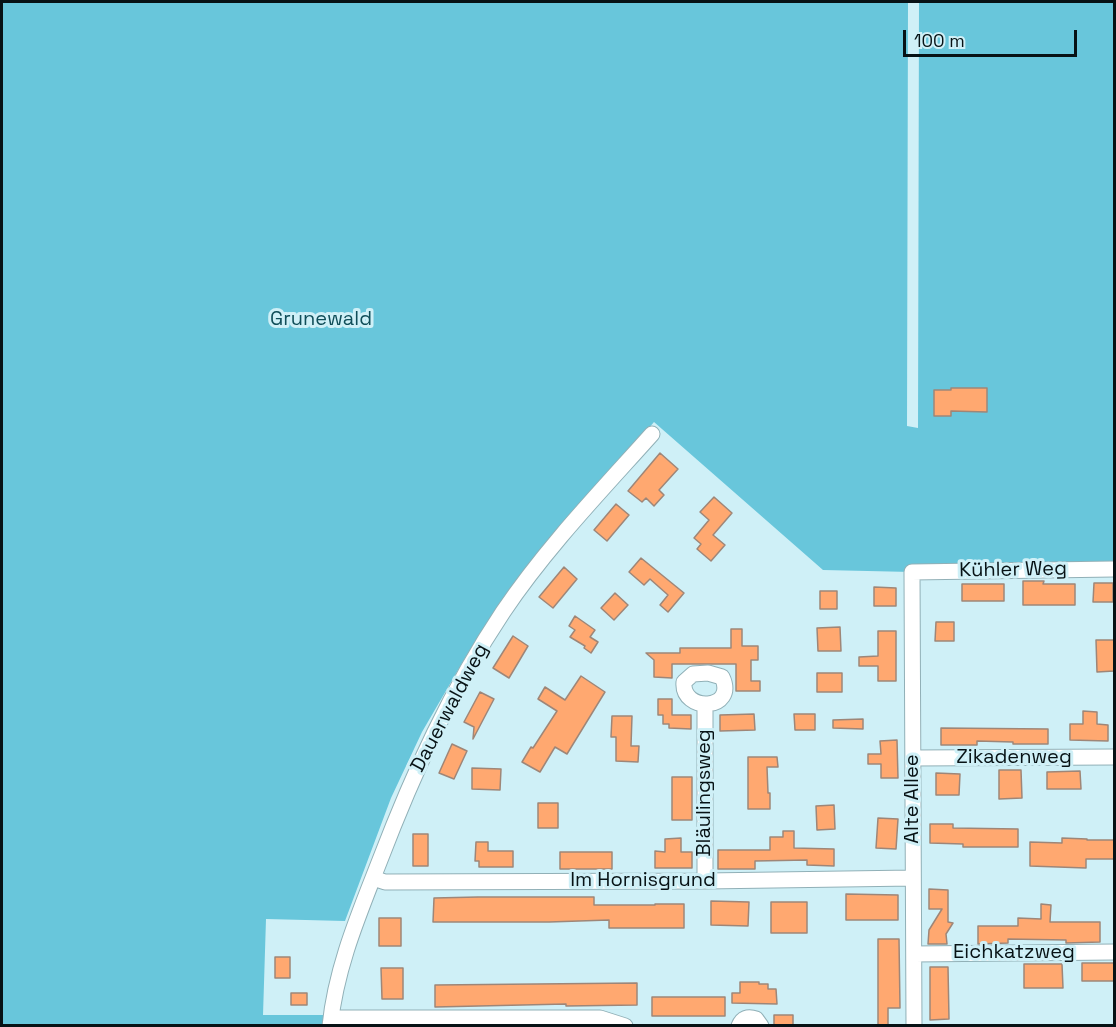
<!DOCTYPE html>
<meta charset="utf-8">
<style>
body{margin:0}
#map{position:relative;width:1116px;height:1027px;overflow:hidden;background:#cff0f7;font-family:"Space Grotesk",sans-serif}
canvas{display:block}
.frame{position:absolute;inset:0;border:3px solid #071215;pointer-events:none}
.scale{position:absolute;left:903px;top:30px;width:174px;height:27px;box-sizing:border-box;border:3px solid #071215;border-top:0;padding-left:8px;font-size:18px;line-height:21px;white-space:nowrap;color:#071215;-webkit-text-stroke:4px #cff0f7;paint-order:stroke}
</style>
<div id="map">
<canvas width="1116" height="1027"></canvas>
<div class="frame"></div>
<div class="scale">100 m</div>
</div>
<script>
const ctx = document.querySelector('canvas').getContext('2d');
ctx.lineJoin = 'round';
function fillPath(path, color) { ctx.fillStyle = color; ctx.fill(path, 'evenodd'); }
function stroke(path, color, width, dash) { ctx.strokeStyle = color; ctx.lineWidth = width; ctx.lineCap = dash ? 'butt' : 'round'; ctx.setLineDash(dash || []); ctx.stroke(path); }
function write(font, color, halo, rows, align = 'center') {
  ctx.font = font + ' "Space Grotesk",sans-serif'; ctx.lineWidth = 6; ctx.setLineDash([]); ctx.textBaseline = 'middle'; ctx.strokeStyle = halo; ctx.fillStyle = color; for (const [text, x, y, turn = 0] of rows) {
    ctx.save(); ctx.translate(x, y); ctx.rotate((+turn || 0) * Math.PI / 180); ctx.textAlign = isNaN(turn) ? turn : align; if (halo) ctx.strokeText(text, 0, 0); ctx.fillText(text, 0, 0); ctx.restore();
  }
}
fillPath(new Path2D(`
 M2,2H908L907,426L918,428L919,2H1114V568L912,572L823,570L654,422L506,595L465,658L422,732L391,798L345,921L266,919L263,1015H325L324,1025L2,1026Z`), '#68c6db');
const building = new Path2D(`
 M951,388H987V412L951,411V416H934V390H951Z
 M660,453L678,469L659,490L664,495L654,506L646,498L642,502L628,491Z
 M714,497L732,513L713,535L725,545L711,561L697,549L701,544L694,538L709,520L700,512Z
 M616,504L629,515L607,541L594,530Z
 M641,558L684,593L668,612L660,605L668,595L650,579L644,585L629,572Z
 M564,567L577,579L553,608L539,597Z
 M1023,581H1044L1043,584H1075V605H1023Z
 M1094,583H1113V602H1093Z
 M962,584H1004V601H962Z
 M874,587L896,588V606H874Z
 M820,591H837V609H820Z
 M615,593L628,605L614,620L601,608Z
 M575,616L595,630L590,637L598,642L591,653L584,648L585,646L570,637L575,630L569,626Z
 M936,622H954V641H935Z
 M840,627L841,651H818L817,628Z
 M731,629H742V646H758V660H751V681H760V691H736V664H672V678L654,677V660L646,653H680V648H731Z
 M878,631H896V681H878V666H859V657L878,656Z
 M513,636L528,646L509,678L493,668Z
 M1096,640H1114V671L1097,672Z
 M817,673H842V692H817Z
 M581,676L605,692L567,754L555,747L540,772L522,762L531,747L533,748L557,711L538,699L545,687L565,700Z
 M480,692L494,699L473,739L474,727L464,722Z
 M658,699H672V715H691V729L669,728V724H663V715H658Z
 M1083,711L1097,712V724L1108,725V741L1070,740V724H1083Z
 M754,714L755,730L720,731V715Z
 M794,714H815V730H795Z
 M612,716H632L631,746H639L638,762L616,761V737H611Z
 M863,719V729L833,728V720Z
 M941,728L1048,729V744H1013V742L977,741V745H941Z
 M897,740L898,778H881V764H868V754H881L880,741Z
 M452,744L467,751L454,779L439,773Z
 M748,757H777L778,767H767L768,793H770V809H748Z
 M472,768L501,769L500,790L472,789Z
 M999,770H1021L1022,798L999,799Z
 M1080,771L1081,789H1047V772Z
 M936,773L960,774L959,795H936Z
 M672,777H692V820H672Z
 M538,803H558V828H538Z
 M834,805L835,829L817,830L816,806Z
 M878,818L898,819L896,849L876,848Z
 M930,824H953V828L1018,829V847H963V844L930,843Z
 M783,831H794V848L834,849V866L807,865V860L755,861V869H718V850H770V837H783Z
 M413,834H428V866H413Z
 M681,838V852H692V868H655V851L665,852V839Z
 M1062,838L1087,839V840H1114V859H1086V868L1030,866V842L1062,843Z
 M476,842H488V851H513V867H479V861H475Z
 M560,852H612V869H560Z
 M929,889L948,890V922L953,923L946,934L947,944H928L929,930L942,909H929Z
 M846,894L898,895V920H846Z
 M478,897H594V905H655V904H684V928H609V920L549,922H433L434,898Z
 M711,901L749,902L748,926L711,925Z
 M771,902H807V933H771Z
 M1041,904L1051,905L1050,922H1100V942L1066,943V940L1008,939V943L978,944V926H1018V918L1041,919Z
 M379,918H401V946H379Z
 M878,939H899L900,1008H888V1026H878Z
 M275,957H290V978H275Z
 M1082,963H1114V981H1082Z
 M1024,964H1062L1063,988H1024Z
 M930,967H948L949,1019L930,1020Z
 M381,968H403V999H382Z
 M740,982H759V984H768V989H776L777,1004L732,1003V993H740Z
 M637,983V1005L566,1006V1004L435,1007V985Z
 M291,993H307V1005H291Z
 M652,997H725V1016H652Z
 M774,1015H793V1026H774Z`);
fillPath(building, '#ffa870');
stroke(building, '#9e8678', 1.5);
const minor = new Path2D(`
 M708,673L722,677C738,711 681,713 684,682L693,674Z
 M913,758L1114,757
 M373,878L385,882L705,881L913,878
 M705,881V704
 M914,954L1114,952
 M331,1018H600L625,1026
 M330,1026C336,967 359,914 380,860C413,774 451,690 503,612C546,548 601,491 652,434
 M739,1026C742,1018 748,1016 756,1019L761,1026
 M914,1026L912,572L1114,569`);
stroke(minor, '#91b0b7', 17);
stroke(minor, '#fff', 15);
write('20px', '#104e59', '#cff0f7', [
 ["Grunewald",321,320]
]);
write('20px', '#071215', '#cff0f7', [
 ["Kühler Weg",1013,570,-1],
 ["Dauerwaldweg",450,708,-62],
 ["Zikadenweg",1014,758],
 ["Bläulingsweg",705,793,-90],
 ["Alte Allee",913,799,-90],
 ["Im Hornisgrund",643,881],
 ["Eichkatzweg",1014,953]
]);
</script>
